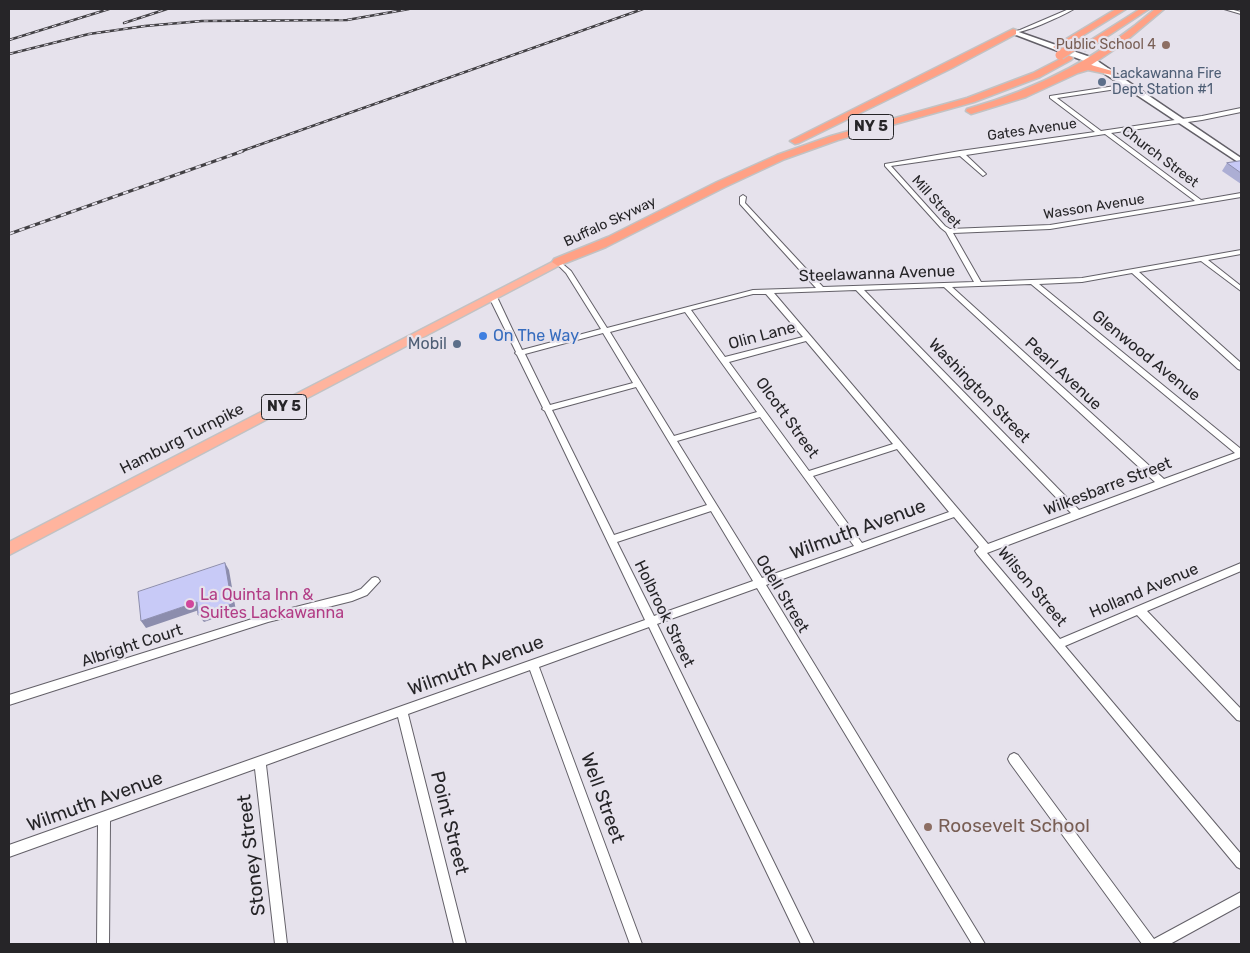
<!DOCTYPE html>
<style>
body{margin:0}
#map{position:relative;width:1250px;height:953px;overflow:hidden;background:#e6e2ec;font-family:Rubik,sans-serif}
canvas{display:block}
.frame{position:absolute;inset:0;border:10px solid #262528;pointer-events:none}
</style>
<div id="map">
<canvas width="1250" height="953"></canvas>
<div class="frame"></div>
</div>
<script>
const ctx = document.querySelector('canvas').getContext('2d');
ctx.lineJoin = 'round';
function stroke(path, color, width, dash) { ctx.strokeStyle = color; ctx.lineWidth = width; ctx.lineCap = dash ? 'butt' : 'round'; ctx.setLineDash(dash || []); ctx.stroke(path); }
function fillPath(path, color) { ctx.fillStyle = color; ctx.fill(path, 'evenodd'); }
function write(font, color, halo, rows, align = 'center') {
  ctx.font = font + ' Rubik,sans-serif'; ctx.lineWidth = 4.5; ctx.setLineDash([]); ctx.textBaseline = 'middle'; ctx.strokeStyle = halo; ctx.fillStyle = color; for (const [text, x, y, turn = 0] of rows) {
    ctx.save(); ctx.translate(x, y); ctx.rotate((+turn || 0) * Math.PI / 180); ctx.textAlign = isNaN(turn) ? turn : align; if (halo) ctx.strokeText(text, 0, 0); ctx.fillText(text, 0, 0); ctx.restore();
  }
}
const minor = new Path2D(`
 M1069,9H1074C1064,15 1020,36 1011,32L1020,30Z
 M1224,9H1230L1241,12V14Z
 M1128,84L1130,85V87L1057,98L1101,131L1202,116L1241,108V112L1202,120L1111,133L1201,200L1241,193V197L1050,229L953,233L981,282L1082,278L1241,250V254L1208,260L1241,286V291L1201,261L1139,272L1241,363V370L1238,369L1132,273L1082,282L1039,284L1241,449V457L987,553L1060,639L1241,563V571L1147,611L1241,709V721L1237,720L1137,615L1065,646L1241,854V869L1237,867L977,554L975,551L979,547L954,517L766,585L985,944H972L757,588L657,624L814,944H801L649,627L539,667L642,944H630L530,670L408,714L466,944H454L398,717L266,765L287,944H275L255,769L110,821L109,944H97L98,825L9,857V845L645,620L545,411L542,409L543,408L517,355L515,353L516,352L489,297L490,295H496L497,297L522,350L601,329L566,273L555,262L558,260L571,271L607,328L753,290L816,288L740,204V197L743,195L746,197L745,203L823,287L974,282L946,232L941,228L885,166V164L960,151L1095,132L1050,98V96ZM1105,134L1195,201L1050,225L950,229L945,226L891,166L960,156L983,176L986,174L985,173L966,155ZM1031,284L1235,453L1164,479L952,287ZM944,287L1155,482L1079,510L864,290ZM856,290L1071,513L988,544L774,293ZM753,294H766L803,337L725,357L691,310ZM685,312L757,412L674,436L610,332ZM603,333L633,383L550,405L525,354ZM806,341L893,444L809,471L729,362ZM636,387L707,505L614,535L552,410ZM760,417L854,546L762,578L677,441ZM897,449L949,512L862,543L813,476ZM711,511L753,581L654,616L617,542Z
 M375,577L378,578L380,581L367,595L352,601L268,622L9,705V695L268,614L351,593L361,589L372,578Z
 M1014,753L1018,755L1154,939L1241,892V905L1170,944H1142L1010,763L1008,759L1010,755Z`);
const secondary = new Path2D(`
 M1013,30L1093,58L1241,158V164L1087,62L1011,33L1010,32Z`);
const trunk = new Path2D(`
 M558,259L564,262L562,264L9,555V542Z`);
const motorway = new Path2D(`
 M1116,9H1126L1061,49L1058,50L1053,47Z
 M1140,9H1149L1088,49L1085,50L1080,47Z
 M1155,9H1164L1121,45L1091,65L1112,71V75L1088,70L1078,73L1026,97L971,114L966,111L967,109C1038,89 1100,57 1155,9Z
 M1013,29L1016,30V34L952,68L799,143L795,144L790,141Z
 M1068,55L1073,58L1071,60L1040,77L974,102L838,140L785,159L725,187L606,247L558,266L552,262L554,259L608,237L717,182L777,155L831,136L967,98L1033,73Z`);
stroke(minor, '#636068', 2);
stroke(secondary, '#636068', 3);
stroke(trunk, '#c2c2c3', 3);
stroke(motorway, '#c2c2c3', 3);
fillPath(minor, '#fff');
fillPath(secondary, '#fff');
fillPath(trunk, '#ffb49e');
fillPath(motorway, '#ffa185');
const railFar1 = new Path2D(`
 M124,23L167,9
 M9,40L109,9
 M9,54L89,34L145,26L202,21L347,20L409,9
 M239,152L643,9`);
const rail = new Path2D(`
 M9,234L243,151`);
stroke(railFar1, '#424044', 2.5);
stroke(rail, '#424044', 3);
stroke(railFar1, '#e6e2ec', 1, [4.5]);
stroke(rail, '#e6e2ec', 2, [5.5]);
const motorwayBridge = new Path2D(`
 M1060,55L1077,44`);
stroke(motorwayBridge, '#c2c2c3', 11, []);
stroke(motorwayBridge, '#ffa185', 9);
fillPath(new Path2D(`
 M1241,161V184L1222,171L1227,163Z`), '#acaed4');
fillPath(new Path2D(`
 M225,563L229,570L236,611L204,622L198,615Z
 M197,602L202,609L146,628L141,621Z`), '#8c8dad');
const building = new Path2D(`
 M1241,161V173L1227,163Z
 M225,563L232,604L198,615L197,602L141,621L138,592Z`);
fillPath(building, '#c8caf7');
stroke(building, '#8c8dad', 1);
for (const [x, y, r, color] of [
 [1166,45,5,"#8d6e63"],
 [1102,82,5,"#5c6f8a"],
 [483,336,5,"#3f7fe0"],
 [457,344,5,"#5c6f8a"],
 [190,604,5,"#d1479c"],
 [928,827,5,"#8d6e63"]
]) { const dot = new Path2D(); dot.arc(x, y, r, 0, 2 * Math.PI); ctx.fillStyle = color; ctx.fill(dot); stroke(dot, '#e6e2ec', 2); }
write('14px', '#785e54', '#e6e2ec', [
 ["Public School 4",1156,45]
], 'right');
write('14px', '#4e5e75', '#e6e2ec', [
 ["Lackawanna Fire",1112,74],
 ["Dept Station #1",1112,90]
], 'left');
write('14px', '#262528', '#e6e2ec', [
 ["Gates Avenue",1032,130,-8],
 ["Church Street",1160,157,37],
 ["Mill Street",936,202,48],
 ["Wasson Avenue",1094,207,-9],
 ["Buffalo Skyway",610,222,-25]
]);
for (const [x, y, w] of [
 [871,127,45],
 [284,407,45]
]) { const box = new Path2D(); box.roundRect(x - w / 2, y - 12.5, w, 25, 4); ctx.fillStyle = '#e6e2ec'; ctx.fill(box); stroke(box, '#262528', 1); }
write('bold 15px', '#262528', null, [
 ["NY 5",871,127],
 ["NY 5",284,407]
]);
write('16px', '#262528', '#e6e2ec', [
 ["Steelawanna Avenue",877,274,-2],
 ["Olin Lane",762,336,-15],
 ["Glenwood Avenue",1146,356,39],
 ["Pearl Avenue",1063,374,43],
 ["Washington Street",979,391,46],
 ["Olcott Street",787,418,54],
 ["Hamburg Turnpike",182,439,-27],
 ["Wilkesbarre Street",1108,487,-21],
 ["Wilson Street",1032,587,50],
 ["Holland Avenue",1144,591,-23],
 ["Odell Street",782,594,59],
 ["Holbrook Street",664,614,64],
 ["Albright Court",132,646,-18]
]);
write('16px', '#366cbe', '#e6e2ec', [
 ["On The Way",493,336]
], 'left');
write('16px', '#4e5e75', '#e6e2ec', [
 ["Mobil",447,344]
], 'right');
write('16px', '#b23c85', '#e6e2ec', [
 ["La Quinta Inn &",200,595],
 ["Suites Lackawanna",200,613]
], 'left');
write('19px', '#262528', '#e6e2ec', [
 ["Wilmuth Avenue",858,530,-20],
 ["Wilmuth Avenue",476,666,-20],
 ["Well Street",602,798,70],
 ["Wilmuth Avenue",95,802,-20],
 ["Point Street",449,823,76],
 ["Stoney Street",252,855,-97]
]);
write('19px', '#785e54', '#e6e2ec', [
 ["Roosevelt School",938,827]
], 'left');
</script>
